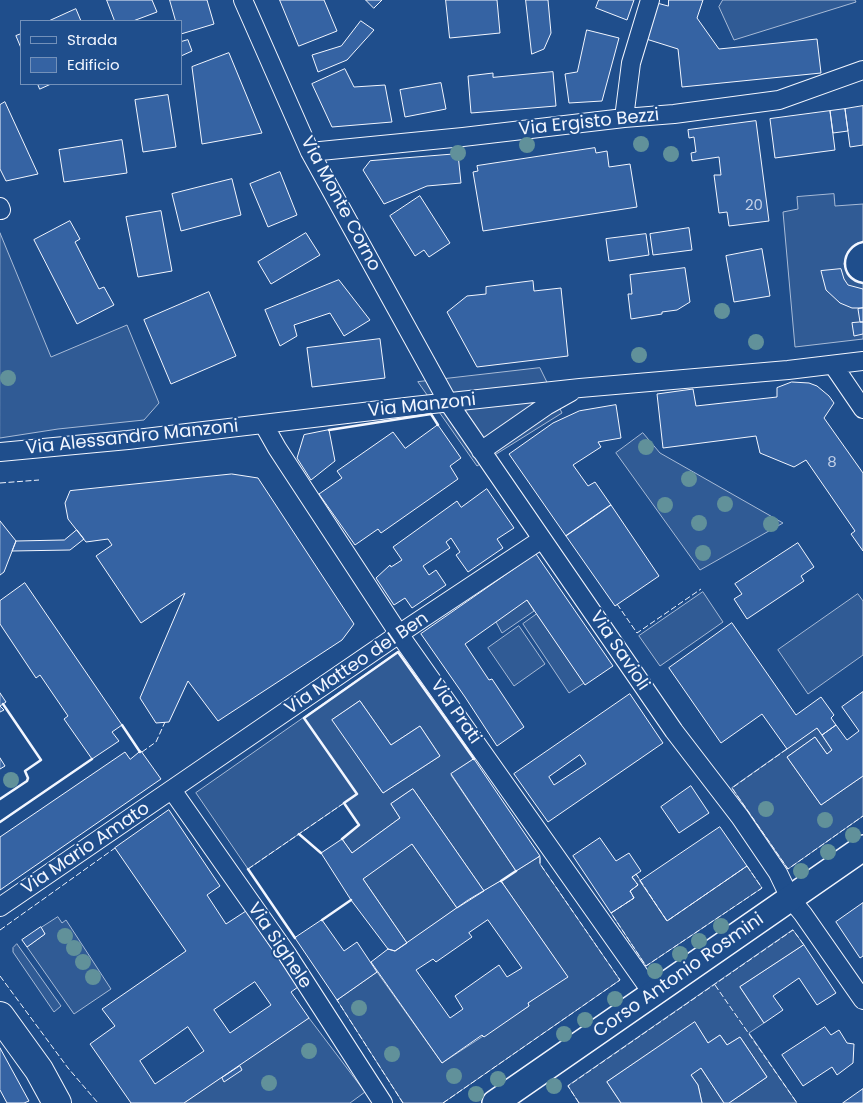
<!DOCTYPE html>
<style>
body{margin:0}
#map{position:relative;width:863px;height:1103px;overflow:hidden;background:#1f4e8c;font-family:Poppins,sans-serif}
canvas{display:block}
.legend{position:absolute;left:20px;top:20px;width:162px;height:65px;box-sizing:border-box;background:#1f4e8c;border:1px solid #7391ba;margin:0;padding:6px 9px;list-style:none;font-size:15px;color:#f2f6ff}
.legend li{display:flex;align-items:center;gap:10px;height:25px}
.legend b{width:25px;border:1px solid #7391ba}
</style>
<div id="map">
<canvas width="863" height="1103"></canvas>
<ul class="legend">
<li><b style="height:6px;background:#1f4e8c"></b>Strada</li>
<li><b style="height:14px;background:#3563a3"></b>Edificio</li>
</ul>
</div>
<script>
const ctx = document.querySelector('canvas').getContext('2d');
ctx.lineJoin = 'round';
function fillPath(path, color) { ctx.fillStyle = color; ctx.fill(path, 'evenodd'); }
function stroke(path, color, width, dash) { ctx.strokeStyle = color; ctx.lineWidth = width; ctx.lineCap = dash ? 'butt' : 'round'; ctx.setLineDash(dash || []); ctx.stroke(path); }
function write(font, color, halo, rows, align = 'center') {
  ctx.font = font + ' Poppins,sans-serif'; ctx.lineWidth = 4; ctx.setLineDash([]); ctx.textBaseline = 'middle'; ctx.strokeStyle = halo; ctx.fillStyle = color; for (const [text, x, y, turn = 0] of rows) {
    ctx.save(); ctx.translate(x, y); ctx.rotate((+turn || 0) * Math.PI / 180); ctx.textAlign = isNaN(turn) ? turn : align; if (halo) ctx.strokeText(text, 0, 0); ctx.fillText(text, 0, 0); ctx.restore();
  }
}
const built = new Path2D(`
 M723,0H855L856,2L734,40L719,7Z
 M834,194L835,206L863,204V242L857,243L848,251L844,264L849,276L854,280L863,283V339L795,347L783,212L798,209L797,197Z
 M0,233L51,357L127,325L159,403L144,420L58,429L0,438Z
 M540,368L562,413L477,466L418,382Z
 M643,433L660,453L783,523L700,570L616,453Z
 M703,592L723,622L660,666L639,636Z
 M858,594L863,601V655L808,694L778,650Z
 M527,600L534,611L502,633L496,622Z
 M537,614L584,683L569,693L523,624Z
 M519,626L545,664L514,686L488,648Z
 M398,652L474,759L451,775L516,871L540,856V864L620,980L443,1103H403L337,1000L377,972L442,1063L529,1006L528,1003L567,976L501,881L484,891L413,789L391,804L400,818L352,853L342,839L359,825L344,803L248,869L196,793ZM360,701L391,745L420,726L440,756L383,793L333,720Z
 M817,728L832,750L827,754L815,737L787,757L821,805L863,776V816L788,869L732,788Z
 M412,844L457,908L407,943L363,879Z
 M747,866L762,888L646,966L611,913L634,898L630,891L632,877L636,874L667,920Z
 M58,917L62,923L66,920L111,989L74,1014L27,947L45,934L41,928Z
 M793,930L804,945L740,987L764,1023L749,1033L797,1103H729L767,1077L740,1037L727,1045L720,1035L708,1043L695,1023L607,1082L621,1103H579L568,1086Z
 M17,944L61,1006L54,1012L13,952V948Z
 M309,1018L365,1092L350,1103H184Z
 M701,1068L724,1103H702L698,1085L691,1075Z`);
fillPath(built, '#305b95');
stroke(built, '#a8bbd7', 1);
const building = new Path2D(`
 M107,0H152L157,12L133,21H115Z
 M170,0H207L214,24L181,34V21H176Z
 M280,0H324L337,31L299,46Z
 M366,0H382L374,8Z
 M446,0H497L500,33L450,38Z
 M526,0H548L551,33L544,49L532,54Z
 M599,0H634L627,20L596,8Z
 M669,0H703L697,18L719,49L817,39L821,73L682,87L678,49L643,38L657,3L668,6Z
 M76,9L81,21H49Z
 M361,21L374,30L347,60L318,72L312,55L341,46Z
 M587,30L619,38L602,101L569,103L565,74L577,72Z
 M21,34V48L16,36Z
 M188,40L192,51L181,56V42Z
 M229,53L262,133L202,144L192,67Z
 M345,69L354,87L385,85L392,122L332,127L312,84Z
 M553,72L556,106L471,113L468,76L493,73V77Z
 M441,83L446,109L405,117L400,90Z
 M38,84H51L40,89Z
 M168,95L176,147L143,152L135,100Z
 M5,102L38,174L6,181L0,169V105Z
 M863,106V145L850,147L845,109Z
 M845,109L848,131L833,133L830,111Z
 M830,111L835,150L775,158L770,119Z
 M756,121L769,221L729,226L727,212L719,213L714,175H721L719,157L692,161L691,153L696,152L694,137L689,138L688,130Z
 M122,140L127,173L64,182L59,150Z
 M595,148L596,153L607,151L609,167L630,164L637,207L483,231L473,172L478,171L477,166Z
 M458,154L461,183L427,186L384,204L363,170L370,161Z
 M280,172L297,215L268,227L250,184Z
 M232,179L241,215L181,231L172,194Z
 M420,196L450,243L429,257L424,250L415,256L390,216Z
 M161,211L172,271L138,277L126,217Z
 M70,221L80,239L75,242L99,289L104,287L114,305L77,324L34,240Z
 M689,228L692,250L653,255L650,234Z
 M306,233L320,255L271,284L258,262Z
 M646,234L649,255L609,261L606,239Z
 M762,249L770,296L734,302L726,256Z
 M685,268L690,302L677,310L662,312V314L631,319L628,294H632L630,275Z
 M841,269L844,279L848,285L863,289V308H852L840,303L826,290L821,271Z
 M339,280L370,320L344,336L330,313L294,325L297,336L280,346L265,310Z
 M533,281L534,291L561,288L568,356L477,367L447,312L467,296L486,294V287Z
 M209,292L236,356L171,384L144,320Z
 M863,308V322H860L858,309Z
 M860,322H863V334L854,336L852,323Z
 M380,339L385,378L312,387L307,348Z
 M792,382L809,383L817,386L829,396L834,403L824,418L863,473V551L851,534L855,531L806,460L794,467L760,453L756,436L663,448L657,394L693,389L696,406L777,397V388Z
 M616,405L621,438L598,442L601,447L573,465L588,486L595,482L611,505L566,536L509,454L553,423L579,411Z
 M438,425L461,458L450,466L458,479L381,533L378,529L355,545L319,494L342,478L337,471L393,432L405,448Z
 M329,430L335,461L311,480L297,458L304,435Z
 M232,474L258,478L354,624L342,640L218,721L188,681L169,722L156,723L140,698L185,593L141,623L96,556L112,545L108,539L86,542L68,519L65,503L70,491Z
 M487,489L514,528L497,539L503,548L468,572L456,555L460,552L451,538L446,542L450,548L423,566L429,575L436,570L446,585L412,608L405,598L394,605L376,578L390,565L391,567L402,560L393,547L457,501L461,507Z
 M611,505L659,576L615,606L566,536Z
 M0,521L16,541L4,572L0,575Z
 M77,530L84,539L70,550L12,551L16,541L64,540Z
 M798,543L814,567L801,576L804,581L747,619L734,599L742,594L735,584Z
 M536,554L613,666L585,685L527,600L465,644L489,680L492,679L524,727L497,746L465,697L421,634Z
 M25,583L122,725L112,732L119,741L92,759L64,719L68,716L40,675L36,678L0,624V601Z
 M732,623L796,715L821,697L834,715L831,718L836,725L822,735L817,728L787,749L762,714L721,743L669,668Z
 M863,692V776L821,805L787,757L815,737L827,754L832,750L822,735L836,725L847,740L859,731L842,707Z
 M0,693L6,702L0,706L4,710L0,712Z
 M630,694L663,743L548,822L514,774ZM580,755L586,764L554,785L549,777Z
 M360,701L391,745L420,726L440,756L383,793L332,720Z
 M141,751L161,779L0,890V837L125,752L130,759Z
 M0,758L5,766L0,769Z
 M474,759L540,856L516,871L451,774Z
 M691,786L709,813L679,833L661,807Z
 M413,789L484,891L457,908L412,844L363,879L407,943L395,951L388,949L351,900L321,853L342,839L352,853L400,818L391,804Z
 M169,810L220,886L207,895L226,924L246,911L298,987L291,992L309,1018L184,1103H131L90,1044L115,1026L102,1009L186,951L115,848ZM255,982L271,1005L230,1033L214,1010ZM188,1027L204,1051L155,1084L140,1061Z
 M720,827L747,866L667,921L640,881Z
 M600,838L616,861L629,853L641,871L632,877L638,885L630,891L634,898L611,913L573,856Z
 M501,881L568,977L528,1003L529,1006L484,1037L482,1035L442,1063L371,962L388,949L395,951L468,900ZM488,920L522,968L507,977L499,965L455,996L463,1009L450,1018L416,970L433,959L436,962L472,937L469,933Z
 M863,903V956L860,958L836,922Z
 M322,920L344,951L357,942L377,972L337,1000L295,938Z
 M41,927L45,934L27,947L22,940Z
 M804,945L836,993L817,1005L799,978L773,996L783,1010L764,1023L740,987Z
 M695,1022L708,1043L720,1035L727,1045L740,1037L767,1077L729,1103H724L701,1068L691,1075L698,1085L702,1103H621L607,1082Z
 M825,1027L831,1035L839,1030L847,1043L854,1044L853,1063L837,1075L832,1067L803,1086L782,1055Z
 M0,1048L29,1101L24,1103H7L0,1090Z
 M240,1066L242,1070L224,1082L222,1078Z
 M863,1089V1103H843Z`);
fillPath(building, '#3563a3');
stroke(building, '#f2f6ff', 1);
const street = new Path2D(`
 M243,0L310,152L448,402L674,731L740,817L778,873L790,898L803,914L863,1000
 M624,118L631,63L650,0
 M310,152L463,137L624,118L674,114L779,100L863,70
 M0,207L1,210
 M833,365L863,409
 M264,425L277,448L399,634L653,994
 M481,451L546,406L571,392
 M0,452L128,440L414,406L580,388L788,370L863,361
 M172,790L287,954L383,1103
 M0,907L399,634L542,539`);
const secondary = new Path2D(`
 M495,1103L863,848`);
const primary = new Path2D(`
 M0,1016L39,1070L57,1103`);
stroke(street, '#f2f6ff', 20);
stroke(secondary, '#f2f6ff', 28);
stroke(primary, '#f2f6ff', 30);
stroke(street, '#1f4e8c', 18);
stroke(secondary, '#1f4e8c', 25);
stroke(primary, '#1f4e8c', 28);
stroke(new Path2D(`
 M0,483L39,480
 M617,604L637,633L701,589
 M787,749L732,788L788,869L863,816
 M142,752L156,742L165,722
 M747,866L762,888L646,966L611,913L634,898L630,891L638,885L632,877L636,874L667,921Z
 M248,869L344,803
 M503,884L501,881L519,869
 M0,930L115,848
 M0,976L68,1068L98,1103
 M715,985L797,1103
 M339,999L337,1000L403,1103
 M443,1103L620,980L540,864V856L538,857
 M579,1103L568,1086L793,930L804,945`), '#f2f6ff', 1, [6, 2.5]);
stroke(new Path2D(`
 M863,242C840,247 838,279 863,283
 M329,430L431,414L438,425
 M304,718L398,652L474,759
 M304,718L357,794L344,803L359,825L342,839
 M122,725L140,752
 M0,799L27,781L28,778L25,771L41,760L3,704
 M0,822L92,759
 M299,834L321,853
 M248,869L295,938
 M501,881L516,871
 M322,920L351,900`), '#f2f6ff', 2.5);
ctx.fillStyle = '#61919a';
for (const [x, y] of [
 [641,144],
 [527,145],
 [458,153],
 [671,154],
 [722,311],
 [756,342],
 [639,355],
 [8,378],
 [646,447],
 [689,479],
 [725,504],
 [665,505],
 [699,523],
 [771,524],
 [703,553],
 [11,780],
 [766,809],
 [825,820],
 [853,835],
 [828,852],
 [801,871],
 [721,926],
 [65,936],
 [699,941],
 [74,948],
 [680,954],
 [83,962],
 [655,971],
 [93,977],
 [615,999],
 [359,1008],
 [585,1020],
 [564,1034],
 [309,1051],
 [392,1054],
 [454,1076],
 [498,1079],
 [269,1083],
 [554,1086],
 [476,1094]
]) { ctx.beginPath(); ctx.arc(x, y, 8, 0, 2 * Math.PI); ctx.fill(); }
write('15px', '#c3d1e8', null, [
 ["20",754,206],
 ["8",832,463]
]);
write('18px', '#f2f6ff', '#1f4e8c', [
 ["Via Ergisto Bezzi",589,123,-6],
 ["Via Monte Corno",340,204,62],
 ["Via Manzoni",422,406,-6],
 ["Via Alessandro Manzoni",132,438,-6],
 ["Via Savioli",619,651,56],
 ["Via Matteo del Ben",357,664,-34],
 ["Via Prati",455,712,55],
 ["Via Mario Amato",86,849,-34],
 ["Via Sighele",279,946,56],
 ["Corso Antonio Rosmini",679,976,-35]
]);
</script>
